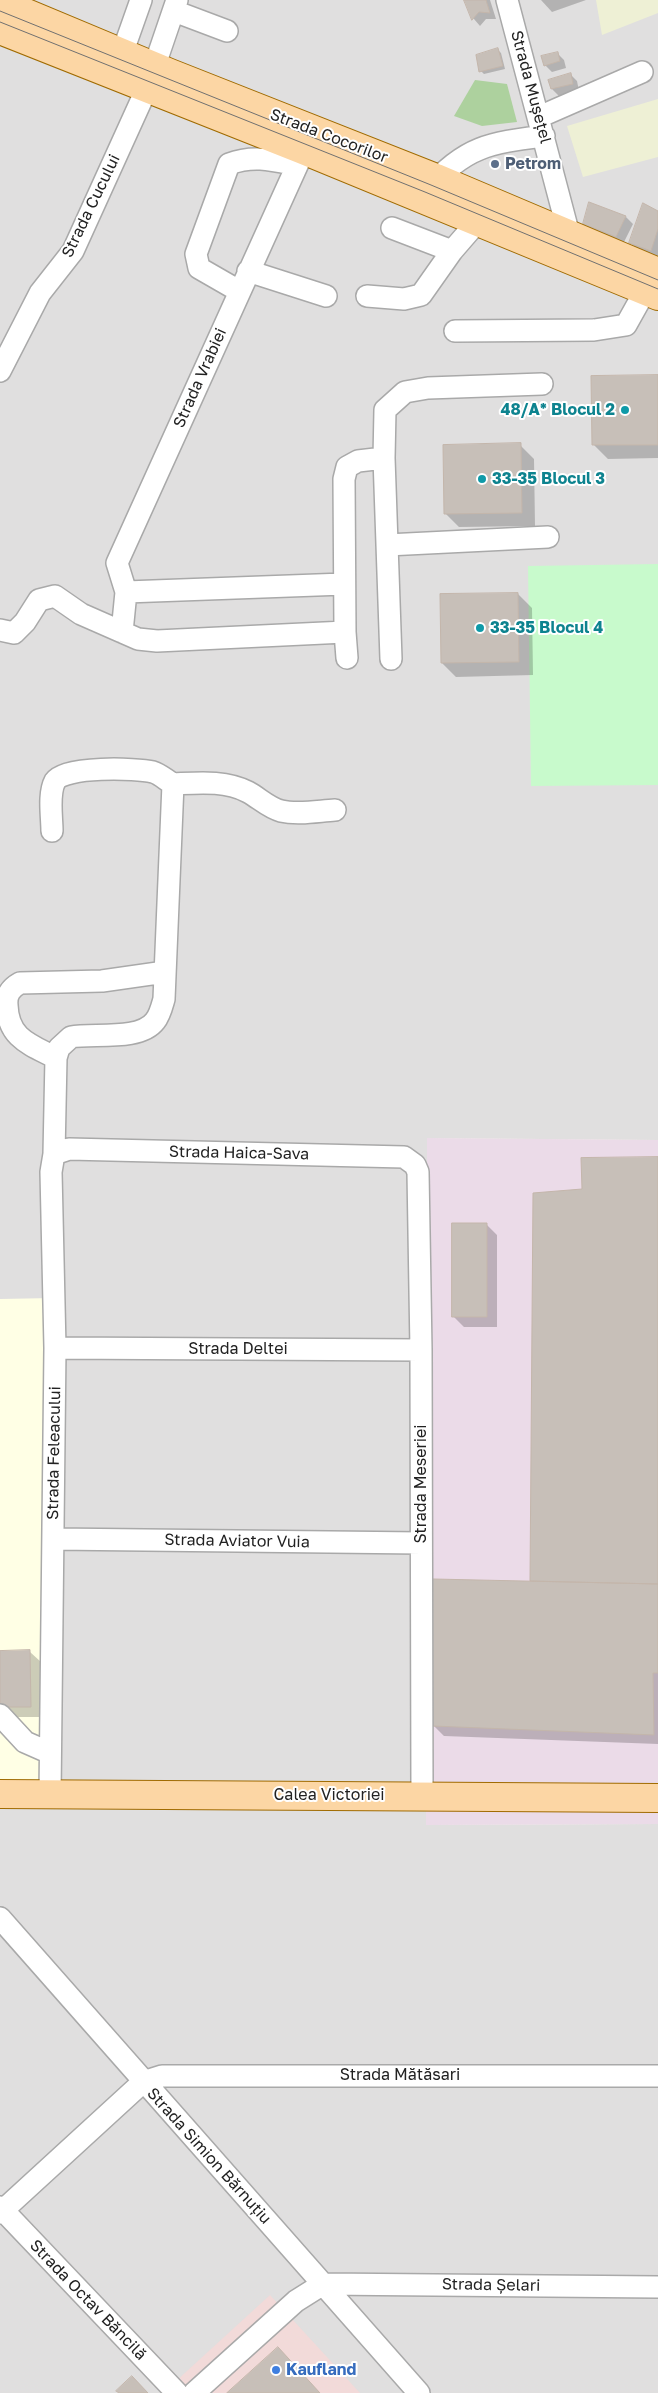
<!DOCTYPE html>
<meta charset="utf-8">
<style>
body{margin:0}
canvas{display:block;background:#f2efe9}
</style>
<canvas width="658" height="2393"></canvas>
<script>
const ctx = document.querySelector('canvas').getContext('2d');
ctx.lineJoin = 'round';
function fillPath(path, color) { ctx.fillStyle = color; ctx.fill(path, 'evenodd'); }
function stroke(path, color, width, dash) { ctx.strokeStyle = color; ctx.lineWidth = width; ctx.lineCap = dash ? 'butt' : 'round'; ctx.setLineDash(dash || []); ctx.stroke(path); }
function write(font, color, halo, rows, align = 'center') {
  ctx.font = font + ' "Golos Text",sans-serif'; ctx.lineWidth = 4; ctx.setLineDash([]); ctx.textBaseline = 'middle'; ctx.strokeStyle = halo; ctx.fillStyle = color; for (const [text, x, y, turn = 0] of rows) {
    ctx.save(); ctx.translate(x, y); ctx.rotate((+turn || 0) * Math.PI / 180); ctx.textAlign = isNaN(turn) ? turn : align; if (halo) ctx.strokeText(text, 0, 0); ctx.fillText(text, 0, 0); ctx.restore();
  }
}
fillPath(new Path2D(`
 M0,0H658V1140L427,1138L426,1825L658,1824V2393H0Z`), '#e0dfdf');
fillPath(new Path2D(`
 M270,2295L360,2393H163Z`), '#f2dad9');
fillPath(new Path2D(`
 M427,1138L658,1140V1824L426,1825Z`), '#ebdbe8');
fillPath(new Path2D(`
 M54,1298L50,1795L0,1794V1299Z`), '#ffffe5');
fillPath(new Path2D(`
 M596,0H658V13L602,35Z
 M658,99V157L583,177L567,126Z`), '#eef0d5');
fillPath(new Path2D(`
 M475,80L507,84L517,122L482,126L454,116Z`), '#add19e');
fillPath(new Path2D(`
 M658,564V785L531,786L528,566Z`), '#c8facc');
fillPath(new Path2D(`
 M465,0H490L496,19H486L480,26L474,19Z
 M541,0H586L552,12Z
 M498,50L501,53L505,69L484,74L481,71Z
 M557,53L564,60L566,68L552,72L545,65Z
 M570,74L577,81L579,91L559,96L552,89L550,80Z
 M658,212V257L638,250L631,243Z
 M626,217L633,224L623,244L592,231L585,223Z
 M658,377V458L608,459L594,445Z
 M520,445L534,459L535,526L459,527L445,513Z
 M518,594L532,608L533,675L456,677L442,663Z
 M658,1158V1744L444,1736L434,1726L532,1582L535,1194L583,1190Z
 M486,1224L497,1235V1327H464L453,1316Z
 M0,1652H30L41,1662V1717H12L0,1698Z`), '#0003');
const building = new Path2D(`
 M464,0H486L490,13L479,12L472,20Z
 M498,48L503,66L479,72L476,55Z
 M558,52L560,61L544,66L541,56Z
 M571,73L573,84L551,89L548,80Z
 M589,202L626,216L616,237L583,224Z
 M643,203L658,211V229L651,251L629,243Z
 M658,375V445H592L591,376Z
 M521,443L522,513L444,514L443,445Z
 M518,593L519,662L441,663L440,594Z
 M658,1157V1584L530,1581L533,1193L582,1189L581,1158Z
 M452,1223H487V1317H452Z
 M433,1579L658,1584V1673H653L654,1735L432,1726Z
 M30,1650L31,1707H0V1651Z
 M278,2347L320,2393H227Z
 M132,2376L148,2393H119L116,2391Z`);
fillPath(building, '#c7bfb8');
stroke(building, '#c4b6ab', 1);
const minor = new Path2D(`
 M507,0L572,246
 M174,11L227,31
 M117,68L141,0
 M539,117L642,72
 M428,189C465,146 490,143 544,136
 M392,228L452,251
 M248,271L326,296
 M239,291L199,268L196,254L229,164C253,155 272,160 296,165
 M367,296L404,299L421,295L452,251L478,221
 M455,331L594,330L626,325L645,291
 M0,371L40,293L73,251L147,88L177,0
 M387,545L548,537
 M126,592L344,584
 M0,630L14,633L25,622L39,600L55,596L81,614L138,639L157,641L345,632L344,479L347,467L358,461L384,458
 M122,632L126,592L117,563L310,137
 M345,632L347,658
 M391,659L384,458L385,410L405,392L428,388L542,384
 M173,784C198,783 225,780 248,792C259,798 269,808 281,811C298,815 318,811 335,810
 M56,1058C29,1044 8,1038 7,1005C6,994 11,988 20,983L102,981L165,972
 M54,1154L69,1149L404,1157L415,1165L418,1172L421,1350L422,1796
 M55,1348L421,1350
 M53,1539L421,1543
 M0,1715L25,1742L50,1753
 M50,1795L55,1348L51,1172L54,1154L56,1058L59,1048L71,1037C94,1033 140,1041 155,1021C160,1015 162,1006 164,999L173,784C166,780 160,774 153,772C136,768 64,766 55,781C48,794 52,817 52,831
 M0,1918L419,2393
 M0,2207L177,2393
 M0,2213L143,2082L162,2076H658
 M194,2393L296,2301L323,2284L658,2287`);
const major = new Path2D(`
 M0,2L170,73L436,178L658,272
 M0,30L303,150L658,296
 M0,1794L658,1798`);
stroke(minor, '#a9a9a9', 24);
stroke(major, '#a06b00', 30);
stroke(minor, '#fff', 21);
stroke(major, '#fcd6a4', 28);
stroke(new Path2D(`
 M0,11L431,185L658,280
 M0,22L425,192L658,289`), '#707070', 1);
for (const [x, y, r, color] of [
 [495,164,5,"#5c6f8a"],
 [625,410,5,"#0f9aa8"],
 [482,479,5,"#0f9aa8"],
 [480,628,5,"#0f9aa8"],
 [276,2370,5,"#3f7fe0"]
]) { const dot = new Path2D(); dot.arc(x, y, r, 0, 2 * Math.PI); ctx.fillStyle = color; ctx.fill(dot); stroke(dot, '#fff', 2); }
write('16px', '#222', '#fff', [
 ["Strada Mușețel",531,87,75],
 ["Strada Cocorilor",329,136,21],
 ["Strada Cucului",91,206,-64],
 ["Strada Vrabiei",200,378,-66],
 ["Strada Haica-Sava",239,1153,1],
 ["Strada Deltei",238,1349],
 ["Strada Feleacului",54,1453,-89],
 ["Strada Meseriei",421,1484,-90],
 ["Strada Aviator Vuia",237,1541,1],
 ["Calea Victoriei",329,1795],
 ["Strada Mătăsari",400,2075],
 ["Strada Simion Bărnuțiu",209,2156,48],
 ["Strada Șelari",491,2285,1],
 ["Strada Octav Băncilă",88,2300,46]
]);
write('bold 16px', '#4e5e75', '#fff', [
 ["Petrom",505,164]
], 'left');
write('bold 16px', '#0d838f', '#fff', [
 ["48/A* Blocul 2",615,410,"right"],
 ["33-35 Blocul 3",492,479],
 ["33-35 Blocul 4",490,628]
], 'left');
write('bold 16px', '#366cbe', '#fff', [
 ["Kaufland",286,2370]
], 'left');
</script>
